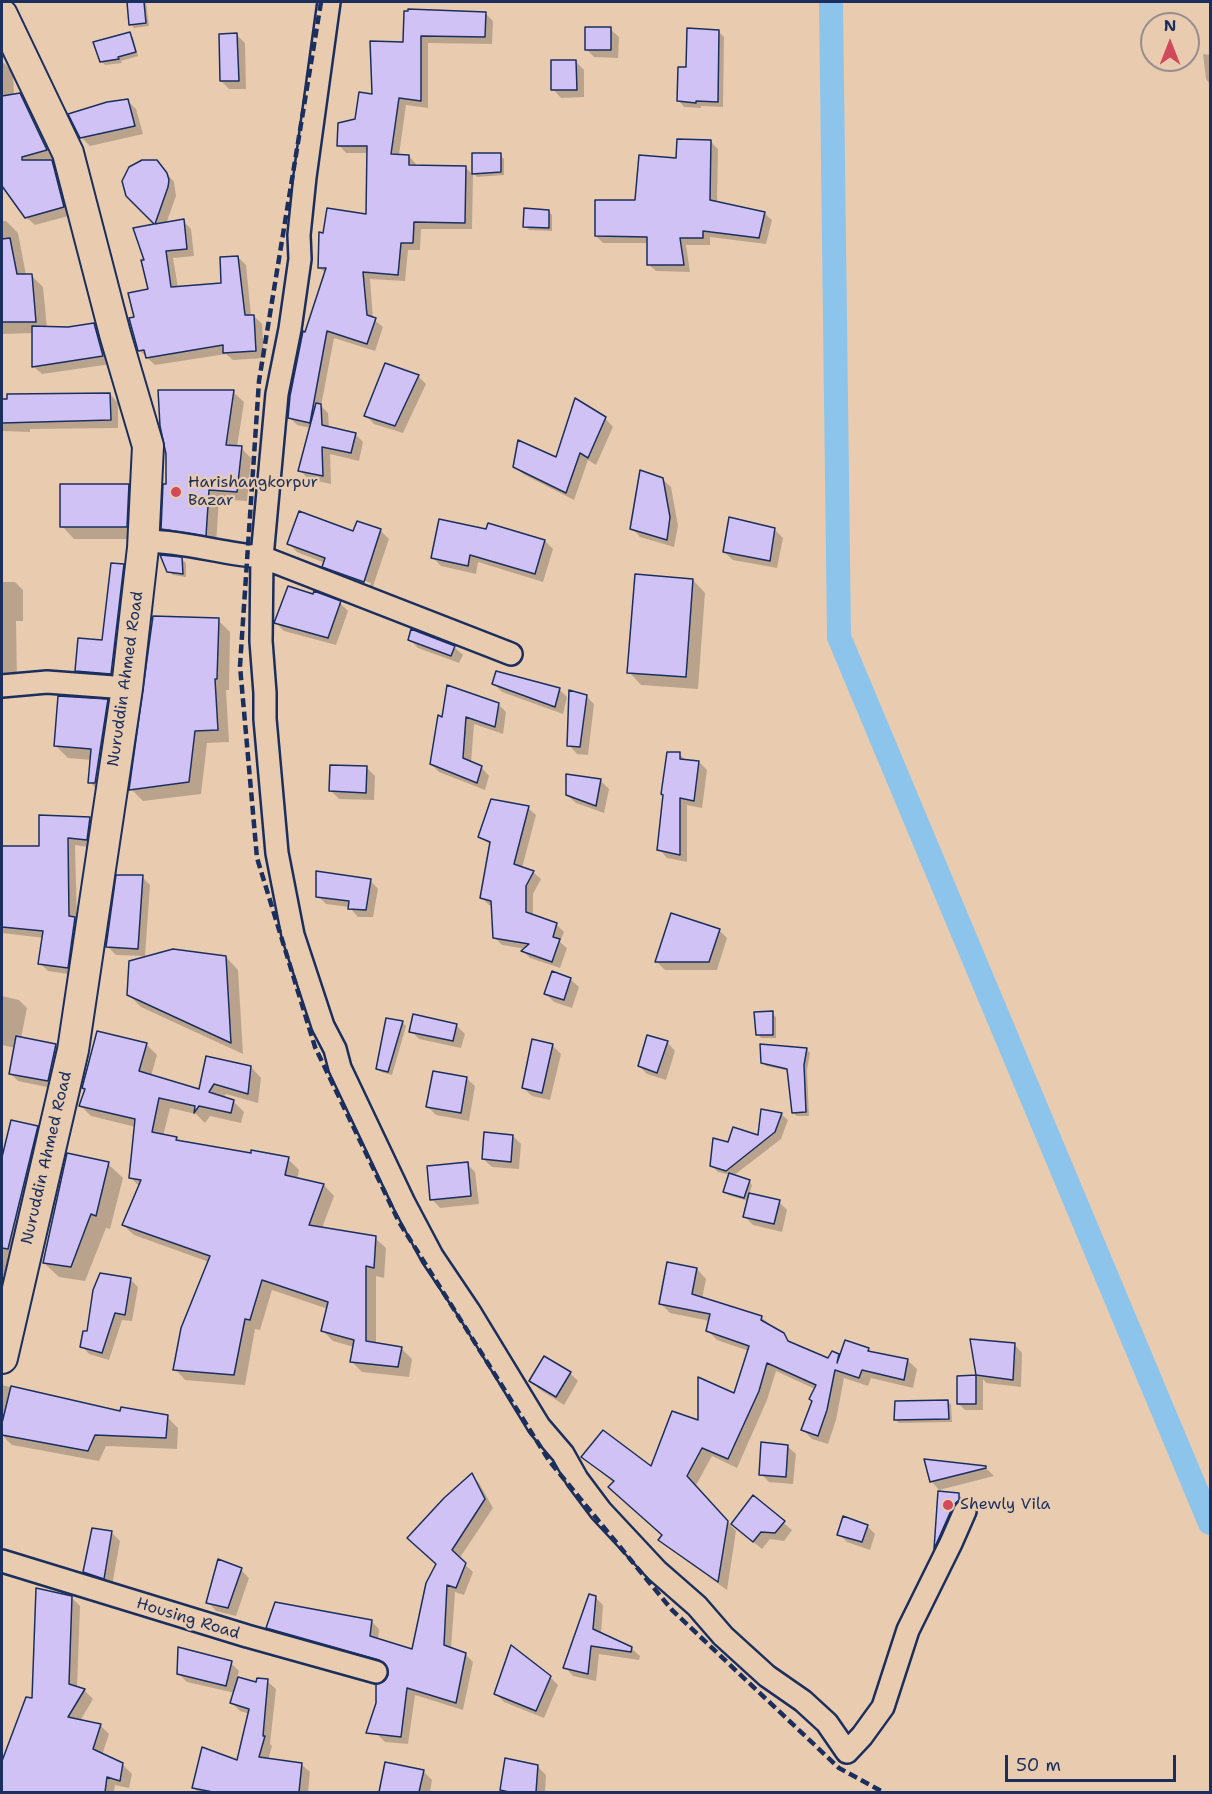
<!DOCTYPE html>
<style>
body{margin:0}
#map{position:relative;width:1212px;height:1794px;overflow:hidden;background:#e9ccb0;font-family:"Shantell Sans",sans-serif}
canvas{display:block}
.frame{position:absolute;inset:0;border:3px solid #1b2f5e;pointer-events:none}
.north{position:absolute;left:1140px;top:12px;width:60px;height:60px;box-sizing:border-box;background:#e9ccb0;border:2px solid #978d8f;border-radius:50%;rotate:0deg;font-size:16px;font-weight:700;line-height:24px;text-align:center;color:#1b2f5e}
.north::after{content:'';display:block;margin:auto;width:21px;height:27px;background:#d1495b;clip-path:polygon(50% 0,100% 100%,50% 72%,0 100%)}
.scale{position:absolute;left:1005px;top:1755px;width:171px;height:27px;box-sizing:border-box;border:3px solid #1b2f5e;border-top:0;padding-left:8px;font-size:18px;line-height:21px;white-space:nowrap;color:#1b2f5e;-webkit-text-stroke:4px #e9ccb0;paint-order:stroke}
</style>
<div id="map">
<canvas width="1212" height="1794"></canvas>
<div class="frame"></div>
<div class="north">N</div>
<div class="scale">50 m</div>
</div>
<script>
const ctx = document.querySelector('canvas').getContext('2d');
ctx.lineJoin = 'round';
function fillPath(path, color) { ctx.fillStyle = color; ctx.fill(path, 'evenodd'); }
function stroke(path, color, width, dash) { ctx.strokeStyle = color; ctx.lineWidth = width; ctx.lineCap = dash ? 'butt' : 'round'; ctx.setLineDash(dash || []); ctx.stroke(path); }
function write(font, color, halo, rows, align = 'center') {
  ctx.font = font + ' "Shantell Sans",sans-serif'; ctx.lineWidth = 4.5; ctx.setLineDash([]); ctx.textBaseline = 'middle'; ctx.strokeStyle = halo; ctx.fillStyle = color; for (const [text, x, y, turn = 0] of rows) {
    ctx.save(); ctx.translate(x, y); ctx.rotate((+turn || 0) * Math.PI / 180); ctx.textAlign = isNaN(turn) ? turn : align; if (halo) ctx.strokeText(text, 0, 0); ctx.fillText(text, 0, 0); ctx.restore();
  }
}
fillPath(new Path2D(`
 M128,2H146L149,26L134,28L131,24Z
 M405,12L485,13L493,21L492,44L428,43V108L406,105L399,155L409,156L416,164V167H465L473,175L472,229H421L420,250H408L405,281L370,279L373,319L383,327L375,351L334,338L321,406L328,413L329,428L355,434L363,442L359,461L330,454L331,484L308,479L300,470L311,428L297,425L289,417L306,334L326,274L319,267L325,234L367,215L369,153H346L339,145L373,96L405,44Z
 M610,29L619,37L618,58L594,57L586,49Z
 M718,31L724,37L723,107L701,106V108L684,107L679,101Z
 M129,34L133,37L138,56L121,61L122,63L105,65L101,61Z
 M237,35L245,43L246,89H229L221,81Z
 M1203,54L1210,55V84L1206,79Z
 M576,62L584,70V97L561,98L553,89Z
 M4,63L13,72L14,96L20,95L29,104L55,158L50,160L60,170L72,215L35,225L26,217L2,182V64Z
 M127,100L136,109L143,134L90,146L81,137Z
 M710,141L718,149L717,203L764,213L772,220L766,244L710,237V245H686L690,272L656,271L648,264V243H603L596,236L637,202L678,159Z
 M500,155L504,159V175L477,177L473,173Z
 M142,161H156L174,182L176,196L166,224L183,221L191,229L194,256L173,258L178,288L223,285L238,257L246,265L251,316H254L262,324L264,358L233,360L226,354L155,365L139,350L136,318L150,290L146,261L157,225L128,196L124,181L125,174L135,163Z
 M548,211L552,215V231L529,230L525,226Z
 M2,221H6L18,233L26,275H31L43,287L47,328L68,329L94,325L102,333L111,364L42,374L33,366V333L2,334Z
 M418,376L426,384L403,433L374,424L366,415Z
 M233,392L244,402L237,447L241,448L251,458L247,501L219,499L216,545L173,539L163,528L167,485Z
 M110,394L118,403V428L30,429V432L2,431V400Z
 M605,418L613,427L596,465L588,460L574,500L523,474L515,466L557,459Z
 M662,479L671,487L678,526L674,547L640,537L632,528Z
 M128,485L141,498L139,539H74L62,526Z
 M358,523L381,531L389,539L372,589L332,574L324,566L325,563L297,552L289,544L354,533ZM331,568L371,583L370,586L331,572Z
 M774,529L783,538L777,568L733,560L724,552Z
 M545,541L553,549L543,582L478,562L476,574L441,566L433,558Z
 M182,559L186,563V577L173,575L169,571Z
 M123,566L131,574L119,682L85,679L77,671L104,642Z
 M693,580L705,593L698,689L641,685L629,672Z
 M2,582H15L23,590V621H16L17,680L2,685Z
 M340,603L348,611L336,645L284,631L276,623Z
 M218,620L230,632L229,690H226L229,742L207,743L201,794L143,801L131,789Z
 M410,640L454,647L463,655L459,663L418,648Z
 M494,684L559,689L567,697L563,714L502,692Z
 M586,696L594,704L588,755L577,754L569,745Z
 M107,701L120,713L102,795L90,782L92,760L68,758L55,745Z
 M498,704L506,712L503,734L474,724L471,763L481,767L489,776L485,790L439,772L431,764L443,719Z
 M679,754L687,761L699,762L707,770L702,808L687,805V862L667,858L659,849Z
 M367,768L375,776L374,800L339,799L331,791Z
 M601,781L609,789L604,813L576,803L567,795Z
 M528,808L536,815L522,868L533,872L541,879L533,894V916L556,924L564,932L560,942L567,948L560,968L530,958L523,951L526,949L502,945L494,937L493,906L489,905L482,898L491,845L480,837Z
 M90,819L97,827L94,848L75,845L77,921L83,927L75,975L48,971L40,963L44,938L2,933V848H40Z
 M142,877L150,885L145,956L116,955L107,946Z
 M370,880L378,889L373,917H358L349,907L326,904L318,896Z
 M719,930L727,938L717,970H665L657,962Z
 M226,957L238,970L243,1054L141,1007L128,994Z
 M570,979L579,987L572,1008L554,1002L546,994Z
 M2,996L19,1000L27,1008L21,1038L56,1045L64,1054L56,1089L18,1081L10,1073L15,1048L2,1045Z
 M772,1013L776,1017V1038H761L757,1034Z
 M387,1020L403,1023L406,1026L392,1075L381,1072L377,1068Z
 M456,1025L465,1034L461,1048L419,1039L411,1031Z
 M667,1042L675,1051L666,1080L647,1074L639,1066Z
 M146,1044L157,1055L151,1076L200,1091L207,1058L251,1067L261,1078L258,1103L226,1094L223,1098L233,1101L244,1112L241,1123L210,1116L205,1123L196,1114L170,1108L163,1136L176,1138L180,1142L288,1159L299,1170L297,1180L324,1185L334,1196L322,1228L375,1238L386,1248L384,1278L376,1276V1344L401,1348L412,1359L409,1377L362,1372L352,1362L354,1347L333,1341L323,1331L328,1309L272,1290L260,1330L255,1329L245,1385L185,1380L175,1369L209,1262L134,1235L123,1225L140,1187L131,1178L136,1127L91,1116L80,1105L86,1090L84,1088ZM148,1162L140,1183L141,1173Z
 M552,1045L561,1054L550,1100L532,1096L523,1088Z
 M806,1049L810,1053L807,1070L809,1116H797L793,1113L789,1071L766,1066L763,1062Z
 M466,1078L475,1086L469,1121L436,1115L428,1107Z
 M781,1114L788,1120L781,1139L733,1176L749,1181L752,1185L749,1195L779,1202L787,1210L782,1232L753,1225L744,1216L748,1201L728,1195L725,1191L730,1175L718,1172L712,1166L729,1144L760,1137Z
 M12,1121L37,1127L48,1139L2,1339V1164Z
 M513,1136L521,1144L519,1169L492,1167L483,1159Z
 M108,1164L123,1178L110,1229L106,1228L85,1281L59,1277L44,1263Z
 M467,1164L475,1172L479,1204L440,1208L432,1199Z
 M697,1269L706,1279L702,1299L761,1317L793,1344L829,1360L838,1355L840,1357L868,1349L873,1354L907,1360L917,1369L913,1388L871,1378L868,1386L844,1378L836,1420L828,1444L812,1439L803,1430L815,1389L776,1371L767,1400L737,1468L712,1456L695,1487L736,1531L727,1590L670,1549L660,1540L664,1536L614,1483L583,1457L651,1468L699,1422L735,1395L749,1351L717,1340L707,1330L710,1321L670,1313L661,1304Z
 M131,1280L138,1287L132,1321L122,1320L109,1360L89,1354L82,1346L88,1333Z
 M972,1340L1014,1344L1022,1353L1021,1387L986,1383L983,1379V1410H965L958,1403L959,1377L978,1376Z
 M545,1358L570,1373L578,1381L564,1405L539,1389L531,1381Z
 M2,1385L122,1413L167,1417L178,1428L177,1449L106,1446L99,1461L12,1445L2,1435Z
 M948,1401L951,1405L952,1422L899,1423L896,1420Z
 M787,1446L796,1454L793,1484L769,1482L761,1474Z
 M985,1467L994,1476L939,1490L931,1481Z
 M472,1475L479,1483L493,1508L459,1559L473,1572L464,1595L455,1592L451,1649L465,1654L473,1662L463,1710L415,1695L408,1744L385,1742L377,1734L385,1683L390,1676V1669L275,1636L267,1628L371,1621L379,1629L378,1640L413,1651L438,1564Z
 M940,1492L958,1494L968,1504L943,1557L935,1549Z
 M753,1498L792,1530L784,1541L770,1539L762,1549L741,1532Z
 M867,1526L875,1534L870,1550L847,1542L839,1534Z
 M112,1533L120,1541L112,1586L93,1580L85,1572Z
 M241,1570L249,1578L236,1616L216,1611L208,1602Z
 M71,1597L80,1606L77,1688L84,1690L93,1699L80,1721L100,1725L109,1734L102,1755L123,1765L132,1774L129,1788L115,1785L114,1792H2V1764L33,1700Z
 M595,1597L603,1605L601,1634L631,1648L640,1656L639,1660L599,1654L596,1681L573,1676L565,1667Z
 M231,1663L239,1671L237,1678L257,1684L267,1681L276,1689L270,1744L272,1746L268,1760L301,1764L310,1772L308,1792H198L194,1788L238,1762L250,1714L240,1711L232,1703L235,1693L187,1682L179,1674Z
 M550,1677L558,1685L544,1718L504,1702L496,1694Z
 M386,1764L423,1771L432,1780L430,1792H380Z
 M537,1766L546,1775L545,1792H505L502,1789Z`), '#0003');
stroke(new Path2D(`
 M831,2L839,637L1210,1523`), '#8dc4eb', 24);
const building = new Path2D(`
 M127,2H144L146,23L129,25Z
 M408,9L486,12L485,37L421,36V101L399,98L391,154L409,155V165L466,166L465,223L414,222L413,243H401L398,275L363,272L367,315L376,318L367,344L327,331L310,423L288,418L290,396L303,331L305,332L326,268H318L319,232L323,233L327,208L366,214L367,146H337L338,123L355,119L359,92L372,94L370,41L403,42L404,11H408Z
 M585,27H611V50H585Z
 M687,28L719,30L718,102L696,101V103L677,101L678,67H686Z
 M130,32L136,52L118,57L119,59L100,62L93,42Z
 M237,33L239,81H220L219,34Z
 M551,60H576L577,90H551Z
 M20,93L47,150L22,157V160H52L64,207L25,218L2,186V96Z
 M128,99L135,126L80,138L68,114L107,102Z
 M677,139L711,140L710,200L765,212L759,238L703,231V238H680L684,265H647V237L595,236V200H635L639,155L676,158Z
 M472,153H501V172L472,174Z
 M142,160H157L167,173L169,180L168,187L155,224L184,219L187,249L166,251L171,287L221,283L220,257L238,256L245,315H254L256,351L223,353V345L146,358L144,350L138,351L129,318L134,317L128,293L148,289L141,260H144L133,228L154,224L126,196L122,181L129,167Z
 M524,208L549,210V228L523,227Z
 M10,238L17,274H32L36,322H2V239Z
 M94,323L103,356L32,367V326L68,327Z
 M385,363L419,375L395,426L364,416Z
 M158,390H234L226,445L242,446L237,492L209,490L206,536L161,529L163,484H166V454L160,426Z
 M110,393L111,420L2,423V399H7V394Z
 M575,398L606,417L588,458L580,453L566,493L513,467L518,440L556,457Z
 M316,403L321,404L322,425L356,433L351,453L322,447L323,476L298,471Z
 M640,470L663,478L670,517L667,540L630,529Z
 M60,484H129L127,527H60Z
 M299,511L353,531L357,521L381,529L364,582L322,567L325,558L287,544Z
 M729,517L775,528L770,561L723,552Z
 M439,519L486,529L488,523L545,540L535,574L470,555L468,566L431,558Z
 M160,555L182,557L183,574L167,572Z
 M111,563L124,564L111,674L75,671L78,638L102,640Z
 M635,574L693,579L686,677L627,673Z
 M288,586L313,594L314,591L341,601L328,638L274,623Z
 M153,616L219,618L217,679H215L218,730L195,731L189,782L129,790Z
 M411,629L455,646L451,656L408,640Z
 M496,671L560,688L555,707L492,684Z
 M447,685L499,703L495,727L466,717L463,758L482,766L477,783L430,764L438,715L442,717Z
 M569,690L587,695L580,747L567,746Z
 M58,696L108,699L95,783H88L91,749L54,746Z
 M667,752H680V759L699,761L694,801L680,798V855L657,850L663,795L661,794Z
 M330,765L367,766L366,793L329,791Z
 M566,774L601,779L596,806L566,795Z
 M491,799L529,806L514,864L534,871L526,886V912L557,923L553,937L560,939L552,962L521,951L529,944L493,938L491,901L480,898L490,842L478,837Z
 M39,815L90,817L87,840L68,838L69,916L75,917L68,968L38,964L43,931L2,927V846H39Z
 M316,871L371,879L366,910L348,909L349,901L316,897Z
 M116,875H143L138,949L106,947Z
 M671,913L720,929L709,962H655Z
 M173,949L226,956L231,1043L127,995L129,961Z
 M552,971L571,978L564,1000L544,994Z
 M773,1011V1035H756L754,1012Z
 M413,1014L457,1024L453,1041L409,1032Z
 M386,1018L403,1021L388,1072L376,1069Z
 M97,1031L147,1043L139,1071L199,1089L206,1056L251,1066L248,1094L214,1084L209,1092L234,1100L231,1113L199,1106L194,1113L195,1106L159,1098L152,1132L177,1137L176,1140L251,1153V1150L289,1157L285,1175L324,1184L309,1225L376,1236L374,1268L366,1266V1341L402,1347L398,1367L350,1362L354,1340L321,1331L328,1302L262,1280L250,1320L245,1319L234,1375L173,1370L181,1328L210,1256L122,1225L141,1180L129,1178L135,1119L79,1106L85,1089L82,1088Z
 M647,1035L668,1041L657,1073L638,1066Z
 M16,1036L56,1044L48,1081L9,1074Z
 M532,1039L553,1044L542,1093L522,1088Z
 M760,1044L807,1048L804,1065L806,1112L792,1113L787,1069L761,1063Z
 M433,1071L467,1077L461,1113L426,1107Z
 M761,1109L782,1113L775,1132L726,1171L710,1166L713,1138L728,1142L733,1127L758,1135Z
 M11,1120L38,1126L8,1249L2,1248V1157Z
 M484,1132L513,1135L511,1162L482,1159Z
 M67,1153L109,1162L96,1216L91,1214L71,1267L43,1263Z
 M468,1162L471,1196L430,1200L427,1166Z
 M729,1173L750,1180L744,1198L723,1192Z
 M749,1193L780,1200L774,1224L743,1217Z
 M667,1262L697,1268L692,1294L762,1316L761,1320L784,1333L788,1341L828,1358L832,1351L839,1354L837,1363L845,1340L869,1348L868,1351L908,1359L904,1380L862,1370L859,1378L835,1370L827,1410L818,1436L801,1430L812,1401L809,1399L816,1385L767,1363L759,1391L728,1459L702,1448L687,1476L728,1521L718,1582L658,1540L662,1535L608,1487L614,1481L581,1457L603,1430L651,1466L672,1411L698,1420V1377L734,1393L749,1346L706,1331L710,1314L659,1304Z
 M100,1273L131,1278L125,1315L115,1313L102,1353L80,1347L83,1331H87L93,1290Z
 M970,1339L1015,1343L1013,1380L976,1375Z
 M544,1356L571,1372L556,1397L529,1381Z
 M976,1375V1404H957V1376Z
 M11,1386L120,1411L121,1407L168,1415L166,1438L95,1435L88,1451L2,1435V1423Z
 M948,1400L949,1419L894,1420L895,1401Z
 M761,1442L788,1445L786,1477L759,1475Z
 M924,1459L986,1466V1468L930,1482Z
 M472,1473L485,1499L452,1550L466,1563L456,1588L447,1585L444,1645L466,1653L456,1703L407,1688L401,1737L366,1733L376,1703V1684L384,1681L388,1675L385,1664L379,1660L266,1628L275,1602L372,1620L370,1636L412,1649L426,1583L436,1564L407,1538L444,1498Z
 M938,1491L959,1493V1500L953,1506L934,1549Z
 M753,1495L785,1521L775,1533L761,1532L753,1542L731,1524Z
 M843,1516L868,1525L862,1542L837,1535Z
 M92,1528L112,1531L104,1579L83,1572Z
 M218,1559L242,1568L228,1608L206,1603Z
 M36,1588L72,1596L69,1684L85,1689L68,1717L101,1724L93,1749L123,1763L120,1781L107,1777L105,1792H2V1761L26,1697L32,1698Z
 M589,1594L596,1596L593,1629L632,1647L631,1652L591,1646L588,1674L563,1668Z
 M511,1645L551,1676L536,1711L494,1694Z
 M178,1647L232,1661L226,1686L177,1674Z
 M238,1677L256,1682L257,1678L268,1679L263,1736H265L259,1757L302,1763L299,1792H213L192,1788L202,1747L237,1760L249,1709L230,1703Z
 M505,1758L538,1765L536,1792H509L500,1790Z
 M385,1762L424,1770L419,1792H379Z`);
fillPath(building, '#d0c2f4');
stroke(building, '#1b2f5e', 1.5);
const street = new Path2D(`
 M329,2L305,177L299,235L300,259L290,329L277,394L262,557L261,641L265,693V719L277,853L293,935L323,1026L335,1049L340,1068L404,1203L432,1256L469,1311L539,1426L563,1454L577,1479L601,1511L657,1571L697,1606L723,1636L767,1676L803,1701L827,1723L847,1752L862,1736L883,1707L908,1630L951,1543L965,1511
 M143,541C184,541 222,554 262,557L511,654
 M2,686L47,682L127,688
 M2,1561L247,1636L376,1672`);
const secondary = new Path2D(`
 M2,15L68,153L115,334L148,446L143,548L127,688L73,1050L2,1358`);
stroke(street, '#1b2f5e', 26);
stroke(secondary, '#1b2f5e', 34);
stroke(street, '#e9ccb0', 21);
stroke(secondary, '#e9ccb0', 30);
stroke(new Path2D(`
 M321,2L259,381L240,666L257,858L315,1047L399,1222L550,1462L672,1610L839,1768L883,1792`), '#1b2f5e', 4.5, [9, 4.5]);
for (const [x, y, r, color] of [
 [176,492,6,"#d1495b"],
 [948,1505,6,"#d1495b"]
]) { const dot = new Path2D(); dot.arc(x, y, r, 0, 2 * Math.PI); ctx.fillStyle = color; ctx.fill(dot); stroke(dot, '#e9ccb0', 2); }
write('16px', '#1b2f5e', '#e9ccb0', [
 ["Harishangkorpur",188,483],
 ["Bazar",188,501],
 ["Shewly Vila",960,1505]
], 'left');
write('16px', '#1b2f5e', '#e9ccb0', [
 ["Nuruddin Ahmed Road",126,679,-82],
 ["Nuruddin Ahmed Road",47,1158,-77],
 ["Housing Road",188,1619,17]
]);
</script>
